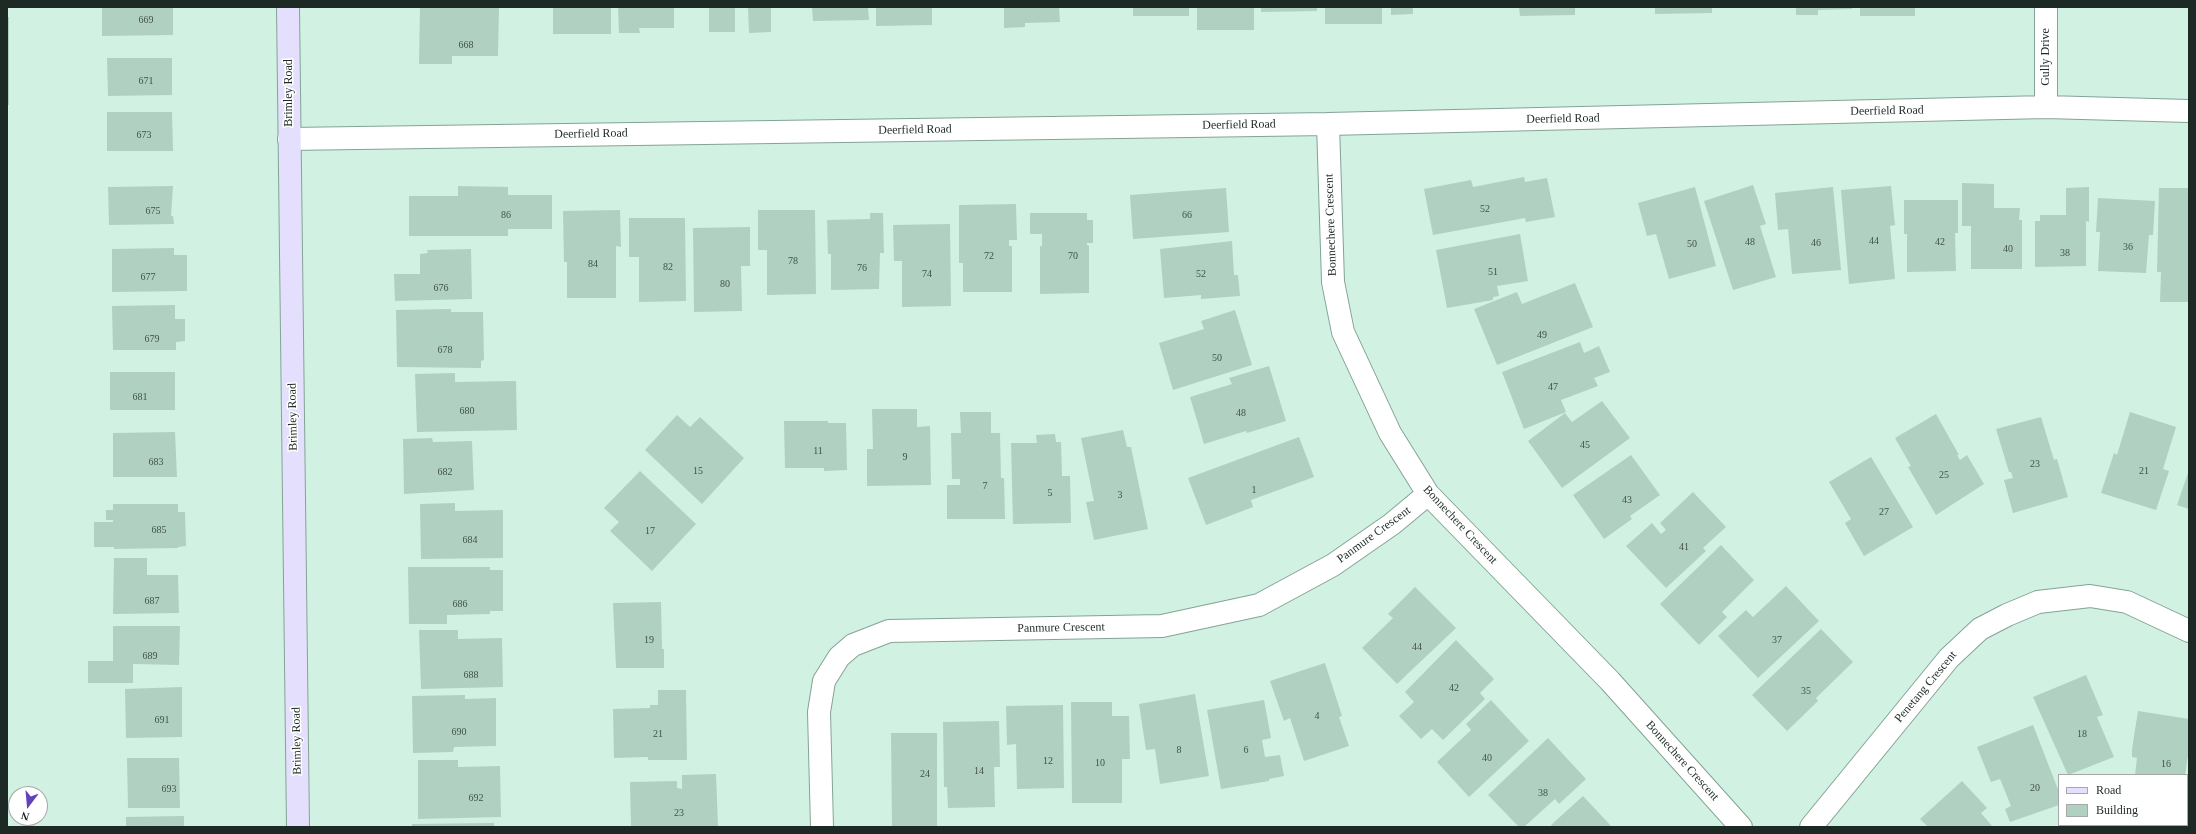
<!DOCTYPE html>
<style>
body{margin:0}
#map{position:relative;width:2196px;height:834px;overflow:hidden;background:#d1f2e3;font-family:Georgia,serif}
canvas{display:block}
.frame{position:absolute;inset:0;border:8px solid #1d2924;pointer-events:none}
.legend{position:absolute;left:2058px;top:774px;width:130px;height:52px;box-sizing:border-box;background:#fff;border:1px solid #a5a9a7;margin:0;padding:5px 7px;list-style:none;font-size:12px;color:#1d2924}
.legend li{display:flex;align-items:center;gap:8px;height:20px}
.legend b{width:20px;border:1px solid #a5a9a7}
.north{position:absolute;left:8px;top:786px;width:40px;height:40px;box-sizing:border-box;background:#fff;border:1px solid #a5a9a7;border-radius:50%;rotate:196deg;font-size:11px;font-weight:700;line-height:16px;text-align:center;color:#1d2924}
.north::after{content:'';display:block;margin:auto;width:14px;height:18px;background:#6142ba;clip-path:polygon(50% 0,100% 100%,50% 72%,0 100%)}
</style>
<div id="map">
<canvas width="2196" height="834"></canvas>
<div class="frame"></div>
<ul class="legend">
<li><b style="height:5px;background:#e4dffd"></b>Road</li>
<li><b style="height:11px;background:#b0d0c2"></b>Building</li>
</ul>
<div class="north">N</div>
</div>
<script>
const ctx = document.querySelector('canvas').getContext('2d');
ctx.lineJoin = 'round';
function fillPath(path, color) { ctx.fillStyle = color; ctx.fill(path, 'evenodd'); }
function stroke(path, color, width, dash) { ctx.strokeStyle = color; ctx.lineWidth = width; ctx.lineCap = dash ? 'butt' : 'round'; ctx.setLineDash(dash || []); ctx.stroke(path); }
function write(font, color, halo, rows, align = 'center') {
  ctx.font = font + ' Georgia,serif'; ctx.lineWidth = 3; ctx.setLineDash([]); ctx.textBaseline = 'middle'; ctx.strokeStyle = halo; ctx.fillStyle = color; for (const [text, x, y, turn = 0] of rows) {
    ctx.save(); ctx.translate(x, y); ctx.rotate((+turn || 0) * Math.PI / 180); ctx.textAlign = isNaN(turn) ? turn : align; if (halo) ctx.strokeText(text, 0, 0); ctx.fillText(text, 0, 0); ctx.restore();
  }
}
fillPath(new Path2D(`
 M102,7H173V35L102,36Z
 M420,7H499L498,56H452V64H419Z
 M553,7H611V34H553Z
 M618,7H674V28H639L640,33H619Z
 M709,7H735V32H709Z
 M748,7H771V32L749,33Z
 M812,7H868L869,20L813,21Z
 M876,7H932V25L876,26Z
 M1004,7H1059L1060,22L1025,23V27L1004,28Z
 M1133,7H1189V16H1133Z
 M1197,7H1254V30H1197Z
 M1261,7H1317V11L1261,12Z
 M1325,7H1382V24H1325Z
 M1391,7H1413V14L1391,15Z
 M1519,7H1575V15L1520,16Z
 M1655,7H1712V13L1655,14Z
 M1796,7H1852V9L1818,10V15H1796Z
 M1860,7H1915V16H1860Z
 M7,17H9V105H7Z
 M107,58H172V95L108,96Z
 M107,112H172L173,151H107Z
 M1524,177L1525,182L1547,178L1555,217L1526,222L1525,218L1433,235L1424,189L1471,180L1473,187Z
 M1962,183L1994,184V208H2020L2019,220H2022V269H1971V226H1962Z
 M1753,185L1766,224L1760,226L1776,277L1733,290L1704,201Z
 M173,186L171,216H173L174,224L109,225L108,187Z
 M458,186L508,187V195H552V229H508V236H409V196H458Z
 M1891,186L1895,225L1890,226L1895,279L1849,284L1841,190Z
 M1695,187L1716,266L1669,279L1656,234L1647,236L1638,203Z
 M1833,187L1841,270L1792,274L1788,229L1778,230L1775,193Z
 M2089,187V222L2086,221V266L2035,267V221H2040V215H2066V188Z
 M1226,188L1229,232L1133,239L1130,195Z
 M2159,188H2189V302H2160L2161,272H2157Z
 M2098,198L2155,201L2153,235H2149L2146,273L2098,271L2100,232H2096Z
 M1904,200H1958V233H1955L1956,271L1907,272V234H1904Z
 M1016,204L1017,240H1009V246H1012V292H963V263H959V205Z
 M620,210L621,247L616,246V298H567V262H564L563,211Z
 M758,210H815L816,294L767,295V250H758Z
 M870,213H883L884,253H880L879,289L831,290V254H828L827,220L870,219Z
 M1030,213H1087V220H1093V243H1087V245L1089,246V293L1040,294V246H1042V234H1030Z
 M629,218H685L686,301L639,302V257H629Z
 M950,224L951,306L902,307V261H894L893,225Z
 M750,227V266H741L742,311L694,312L693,228Z
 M1520,234L1528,281L1497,286L1499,296L1493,297V300L1447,308L1436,250Z
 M1232,241L1234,275H1238L1240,296L1201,299V295L1164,298L1160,249Z
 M174,248V255H187V291L112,292V249Z
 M471,249L472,299L395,301L394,274H420V254L428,253L427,250Z
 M1575,283L1593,327L1497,365L1474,309L1517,292L1522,304Z
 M175,305V319H185V341L176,342V350H113L112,306Z
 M451,309V312H483L484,360L481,361V368L397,367L396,310Z
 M1235,310L1252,365L1173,390L1159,343L1204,329L1201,321Z
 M1580,342L1584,353L1599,346L1610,372L1594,378L1598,386L1561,400L1566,412L1524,429L1502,372Z
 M1269,366L1286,421L1247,433L1246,431L1204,444L1190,397L1232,384L1229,378Z
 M110,372H175V410H110Z
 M455,373V382L516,381L517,430L417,432L415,374Z
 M1602,401L1630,438L1562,488L1528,441L1565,413L1572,422Z
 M872,409H917V427L930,426L931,485L867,486V449H873Z
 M960,412H991V433H1000L1001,478H1004L1005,519H947V485H960V479H952L951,433H961Z
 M2130,412L2176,427L2163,469L2169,471L2156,510L2101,493L2114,453L2117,455Z
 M1936,414L1959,455H1957L1960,460L1967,455L1984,484L1936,515L1908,467L1911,466L1895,438Z
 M677,415L690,427L700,417L744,458L702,504L645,450Z
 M2041,417L2054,460L2057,459L2068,497L2013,513L2004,480L2013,478L2011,472H2009L1996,429Z
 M784,421H828V423H846L847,470L824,471V468H785Z
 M1123,430L1127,447H1131L1148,529L1094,540L1086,502L1094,501L1081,438Z
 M175,432L177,477H113V433Z
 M1055,434L1056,442H1061L1062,476H1070L1071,523L1013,524L1011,443H1037L1036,435Z
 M1299,437L1314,477L1251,500L1253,507L1206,525L1188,478Z
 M432,438L433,442L472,441L474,490L404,494L403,439Z
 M1631,455L1660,495L1630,516L1632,519L1604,539L1573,495Z
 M1871,457L1913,527L1864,556L1845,523L1851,519L1829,482Z
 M2189,470V509L2177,505Z
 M640,471L696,524L652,571L610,531L619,522L604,508Z
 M1693,492L1726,527L1703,548L1706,551L1666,588L1626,546L1652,523L1661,534L1666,530L1660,523Z
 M455,503V511L503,510V558L421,559L420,504Z
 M113,504H178V512H185L186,546L178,547V548L114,549V547H94V522H113V520H106V510H113Z
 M1721,545L1754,580L1722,612L1727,617L1699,645L1660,604Z
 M114,558H147V575H178L179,613L113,614Z
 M408,567H490V570H503V611H490V614L447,615V624H409Z
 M1786,586L1819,621L1758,678L1718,636L1746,610L1753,617Z
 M1415,587L1456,628L1397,684L1362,648L1393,618L1388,614Z
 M661,602L662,649H664V668H616L613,603Z
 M113,626H180L179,665L133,664V683H88V661H113Z
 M1821,629L1853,662L1816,698L1818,701L1787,731L1752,695Z
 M419,630H458V639L502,638L503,687L421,689Z
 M1456,640L1494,679L1480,693L1485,699L1443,740L1432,729L1421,739L1399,716L1414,702L1405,692Z
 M1325,663L1342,716L1339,717L1349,746L1304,761L1290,718L1284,721L1270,681Z
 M2086,675L2103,715L2097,717L2114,757L2068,775L2033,697Z
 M182,687V737L126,738L125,689Z
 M658,690H686L687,760H648V757L614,758L613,709L650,708V705H658Z
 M1195,694L1209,776L1160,784L1155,749L1146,750L1139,704Z
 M465,695V699L496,698V746L454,747L453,752L413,753L412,696Z
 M1264,700L1271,738L1262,740L1265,757L1280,755L1284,776L1269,779V781L1221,789L1207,710Z
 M1491,700L1529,741L1469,797L1437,762L1471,730L1466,724Z
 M1071,702H1112V716H1129L1130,759H1122V803H1072Z
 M1063,705L1064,788L1017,789L1016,744L1007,745L1006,706Z
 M2138,711L2189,719V749L2185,775H2135L2137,758L2132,757V749Z
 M999,721L1000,767H994L995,807L948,808L947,787H944L943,722Z
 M2033,725L2059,792V805L2010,822L2005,809L2011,806L2000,779L1991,782L1977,747Z
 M891,733H937V827H892Z
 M1548,738L1586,779L1559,804L1555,799L1524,827H1519L1488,795Z
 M127,758H179L180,808H128Z
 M418,760H458V767L500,766L501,817L418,819Z
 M716,774L718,827H631L630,782L677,781V788L682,789V775Z
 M1962,781L1987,808L1981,813L1993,827H1928L1920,819Z
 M1583,796L1612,827H1553L1551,825Z
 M2188,800L2189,827H2184V825H2187Z
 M184,816V827H126V817Z
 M494,823V827H412V824Z`), '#b0d0c2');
const street = new Path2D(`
 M2046,107V7
 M1328,124L1333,282L1343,332L1390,433L1428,494L1610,681L1741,827
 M289,139L1328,124L2046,107L2189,111
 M822,827L819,712L824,681L839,657L853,645L889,631L1162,626L1259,605L1333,565L1392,524L1428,494
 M1811,827L1949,658L1980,629L2007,615L2038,602L2090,596L2127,602L2189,631`);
const secondary = new Path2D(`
 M288,7L298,827`);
stroke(street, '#84a396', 24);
stroke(secondary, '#84a396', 24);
stroke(street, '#fff', 22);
stroke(secondary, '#e4dffd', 22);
write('10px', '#42534c', null, [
 ["669",146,20],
 ["668",466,45],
 ["671",146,81],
 ["673",144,135],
 ["52",1485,209],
 ["675",153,211],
 ["86",506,215],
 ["66",1187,215],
 ["44",1874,241],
 ["48",1750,242],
 ["42",1940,242],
 ["46",1816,243],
 ["50",1692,244],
 ["36",2128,247],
 ["40",2008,249],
 ["38",2065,253],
 ["72",989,256],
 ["70",1073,256],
 ["78",793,261],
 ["84",593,264],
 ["82",668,267],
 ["76",862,268],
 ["51",1493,272],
 ["74",927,274],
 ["52",1201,274],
 ["677",148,277],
 ["80",725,284],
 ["676",441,288],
 ["49",1542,335],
 ["679",152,339],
 ["678",445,350],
 ["50",1217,358],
 ["47",1553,387],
 ["681",140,397],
 ["680",467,411],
 ["48",1241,413],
 ["45",1585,445],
 ["11",818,451],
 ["9",905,457],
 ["683",156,462],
 ["23",2035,464],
 ["15",698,471],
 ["21",2144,471],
 ["682",445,472],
 ["25",1944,475],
 ["7",985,486],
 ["1",1254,490],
 ["5",1050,493],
 ["3",1120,495],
 ["43",1627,500],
 ["27",1884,512],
 ["685",159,530],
 ["17",650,531],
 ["684",470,540],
 ["41",1684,547],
 ["687",152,601],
 ["686",460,604],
 ["19",649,640],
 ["37",1777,640],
 ["44",1417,647],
 ["689",150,656],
 ["688",471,675],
 ["42",1454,688],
 ["35",1806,691],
 ["4",1317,716],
 ["691",162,720],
 ["690",459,732],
 ["21",658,734],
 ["18",2082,734],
 ["8",1179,750],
 ["6",1246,750],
 ["40",1487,758],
 ["12",1048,761],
 ["10",1100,763],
 ["16",2166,764],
 ["14",979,771],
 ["24",925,774],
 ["20",2035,788],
 ["693",169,789],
 ["38",1543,793],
 ["692",476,798],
 ["23",679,813]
]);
write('12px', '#1d2924', '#fff', [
 ["Gully Drive",2046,57,-90],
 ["Brimley Road",289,93,-90],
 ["Deerfield Road",1887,111,-1],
 ["Deerfield Road",1563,119,-1],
 ["Deerfield Road",1239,125,-1],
 ["Deerfield Road",915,130,-1],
 ["Deerfield Road",591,134,-1],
 ["Bonnechere Crescent",1331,225,-92],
 ["Brimley Road",293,417,-91],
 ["Bonnechere Crescent",1460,525,47],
 ["Panmure Crescent",1374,535,-36],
 ["Panmure Crescent",1061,628,-1],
 ["Penetang Crescent",1926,687,-50],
 ["Brimley Road",297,741,-91],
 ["Bonnechere Crescent",1682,761,48]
]);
</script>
